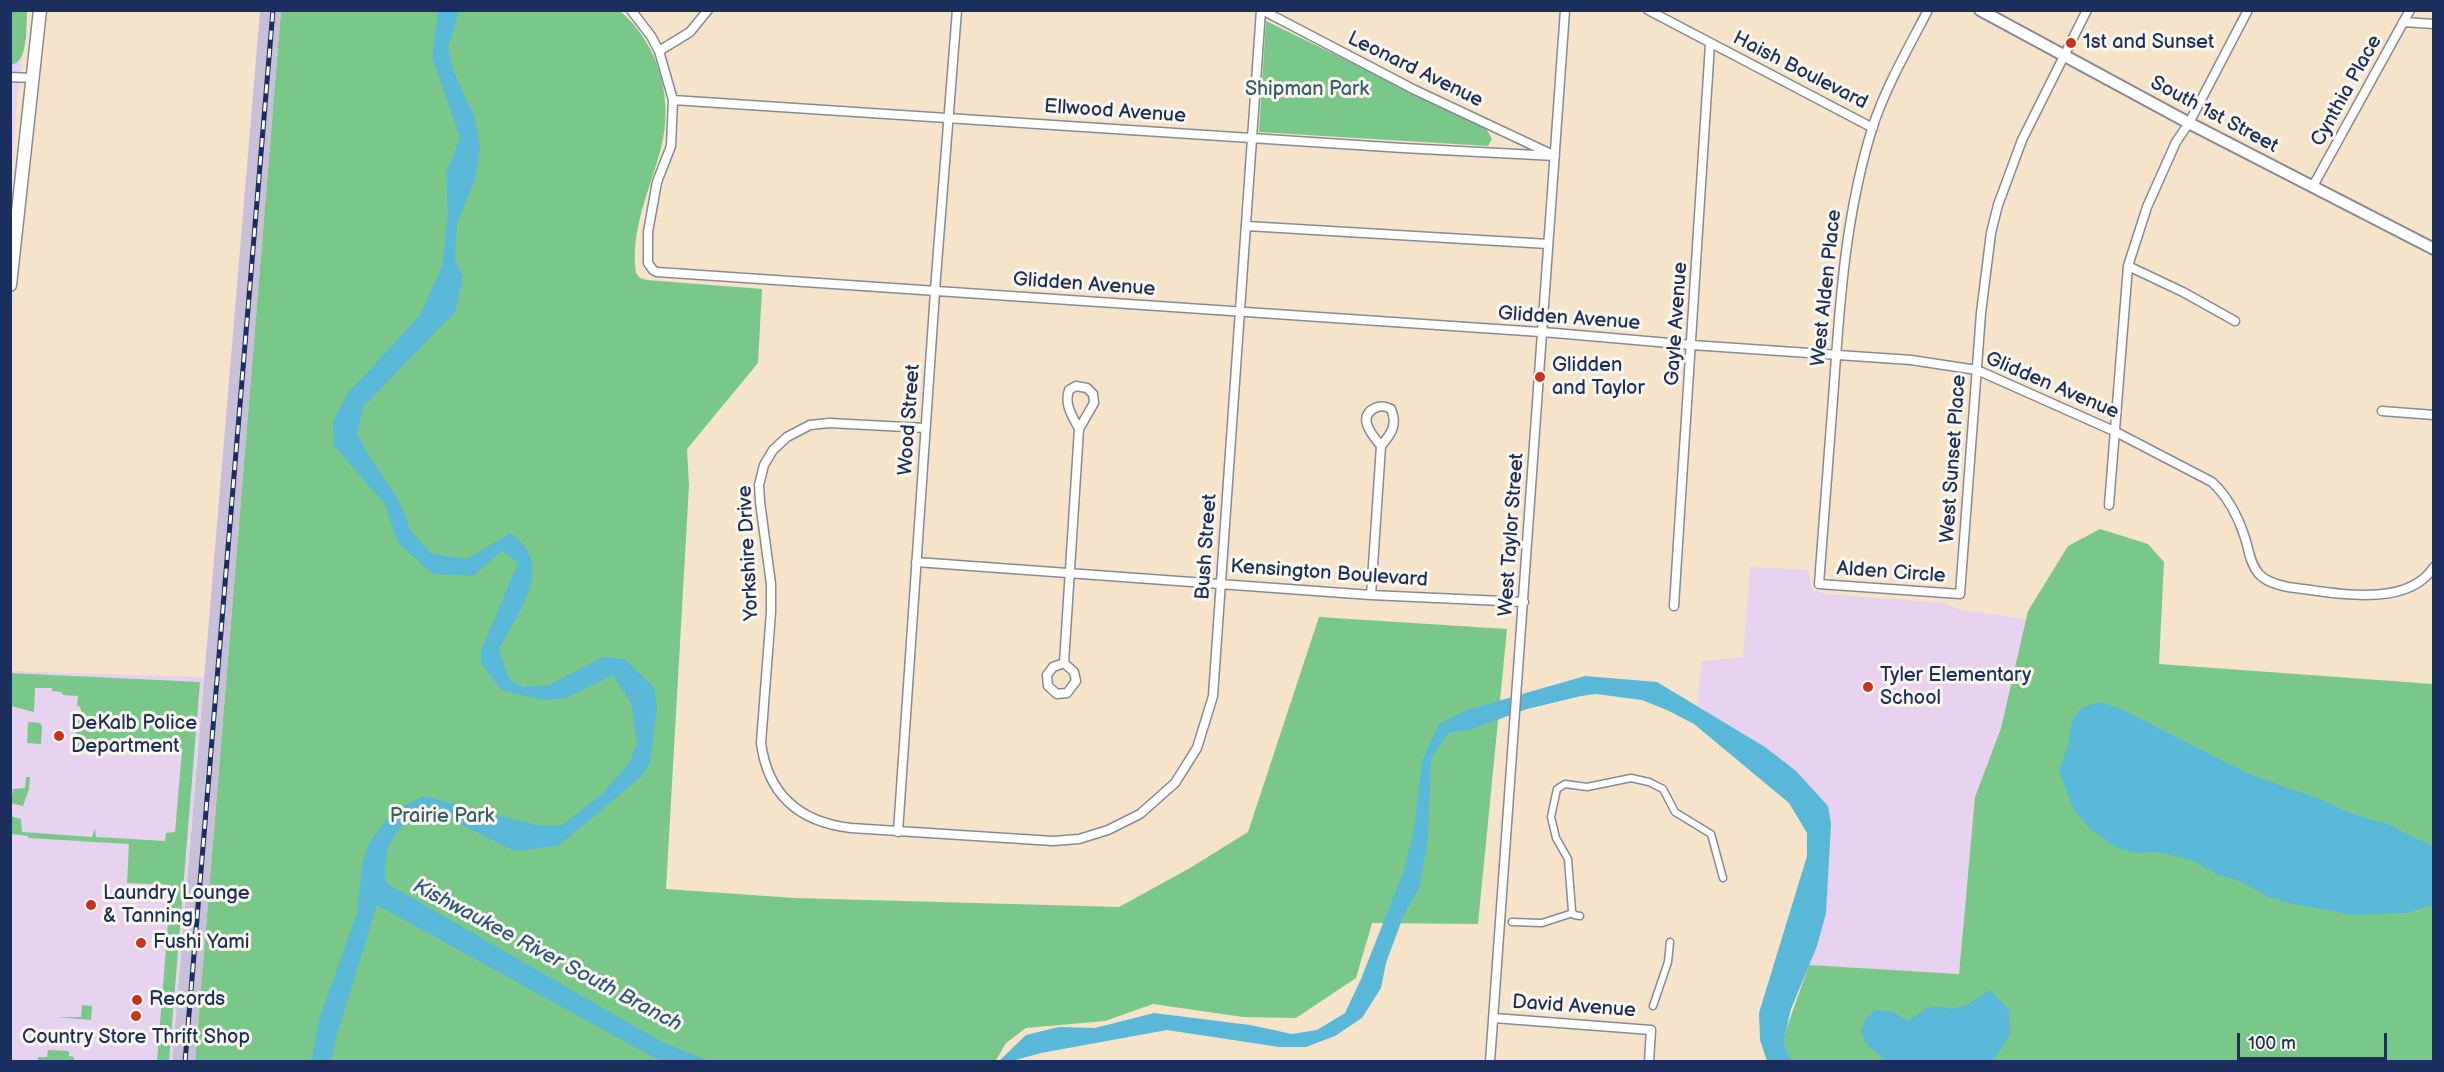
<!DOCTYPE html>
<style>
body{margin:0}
#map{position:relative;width:2444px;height:1072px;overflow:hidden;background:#f5e3ca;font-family:"Balsamiq Sans",sans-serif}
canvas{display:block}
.frame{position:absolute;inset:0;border:12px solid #1b2f5e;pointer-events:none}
.scale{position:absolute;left:2237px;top:1033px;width:150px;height:27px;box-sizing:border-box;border:3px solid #1b2f5e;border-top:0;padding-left:8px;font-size:18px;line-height:21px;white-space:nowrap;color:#1b2f5e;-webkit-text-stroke:4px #fbf7ec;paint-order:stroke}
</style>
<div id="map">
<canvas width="2444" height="1072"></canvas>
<div class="frame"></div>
<div class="scale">100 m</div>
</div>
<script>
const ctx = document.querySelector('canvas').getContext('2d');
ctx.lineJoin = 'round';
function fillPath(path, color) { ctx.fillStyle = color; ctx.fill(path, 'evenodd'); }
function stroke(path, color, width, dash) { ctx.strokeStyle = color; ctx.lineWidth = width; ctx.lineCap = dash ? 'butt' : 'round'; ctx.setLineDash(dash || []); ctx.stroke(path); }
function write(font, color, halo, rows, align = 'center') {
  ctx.font = font + ' "Balsamiq Sans",sans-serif'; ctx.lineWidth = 6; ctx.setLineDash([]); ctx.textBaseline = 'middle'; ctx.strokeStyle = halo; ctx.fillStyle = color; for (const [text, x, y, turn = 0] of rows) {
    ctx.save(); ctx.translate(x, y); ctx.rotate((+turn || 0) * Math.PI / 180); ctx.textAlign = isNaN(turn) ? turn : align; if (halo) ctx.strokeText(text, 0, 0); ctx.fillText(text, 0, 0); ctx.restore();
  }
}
fillPath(new Path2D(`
 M11,11H26L11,167Z
 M1750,567L1808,570L1812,590L1827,594L1942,603L1961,610L2026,619L2001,728L1975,797L1959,974L1809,965L1826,913L1803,778L1765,747L1697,706L1702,661L1743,657Z
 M11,671L204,677L172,1061L11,1062Z`), '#e7d2ef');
fillPath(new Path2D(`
 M260,11H281L195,1061L172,1062Z`), '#c8bfd8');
fillPath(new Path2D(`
 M10,11H27C26,26 29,62 11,65Z
 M281,11H620C659,44 674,99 661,148C650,190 630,229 636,273L640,278L647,280L762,289L758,363L687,449L689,485L666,889L795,898L1119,907L1190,868L1248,832L1319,617L1507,629L1478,924L1372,923L1356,978L1296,1018L1243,1017L1153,1004L1105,1021L1026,1028L1006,1043L995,1062H195Z
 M1266,21L1486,128L1492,139L1488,146L1259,132Z
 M2100,529L2148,544L2164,562L2159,664L2433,684V1061L1790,1060L1784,1044L1786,1030L1809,965L1959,974L1975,797L2001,728L2028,611L2068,546Z
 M11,673L200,682L169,1061H157L171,885L127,883L129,844L28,838V836L11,834L10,816L21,819L22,832L92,837L95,828L96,837L165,841L166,833L175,832L182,751L162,748L159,751L106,748V743L85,747H75L77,718H83L80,707L77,706L78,696L63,695L61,692L52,691V688H35L34,712L11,706Z
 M28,722L40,723L42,726L41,744L27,743Z
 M26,777H30L29,789L23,806L11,803L13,789L25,788Z
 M82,1005L92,1006L91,1020L57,1017H81Z
 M48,1050L69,1051V1056L74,1057V1061H38V1057H47Z`), '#79c889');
fillPath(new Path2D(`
 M438,11H459L448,48L454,72L474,116L480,146L475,180L457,224L455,260L463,276L455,312L363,407L357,433L366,451L398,499L411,531L432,554L467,559L510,533C557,565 519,611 499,649L509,679L523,687L549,685L603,657L624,659L654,687L657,708L650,762L642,776L558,846L514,851L446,817L414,815C388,839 384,847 386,883L662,1042L709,1061H663L649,1055L377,905L337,1035L331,1061H311L319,1019L357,913L362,864L369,843L387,819L399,808L424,796L536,825H562L602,794L629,763L637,744L631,703L613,675L566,698L542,700L501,690L481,663V650L518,563L502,551L473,576L433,574L398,543L384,503L334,446L333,421L349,392L420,315L442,267L448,213L446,173L460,138L432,57Z
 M1585,676L1657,682L1765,747L1796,771L1828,806L1831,824L1826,913L1817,946L1791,1009L1786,1030L1784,1044L1791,1061H1767L1760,1040L1759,1013L1807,856V833L1789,803L1694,724L1669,711L1642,700L1596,694L1581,696L1527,709L1469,730L1448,733L1431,759L1428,838L1420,886L1403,917L1386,963L1381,988L1362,1018L1335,1036L1306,1047H1279L1167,1030L1041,1053L1012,1061L998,1062L1026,1035L1059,1027L1095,1028L1154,1013L1250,1025L1292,1034L1317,1030L1345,1013L1361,979L1404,870L1414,829L1422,761L1439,724L1467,710Z
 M2099,702L2119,708L2249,774L2325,801L2347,812L2390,825L2419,840L2433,845V905L2406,913L2353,915L2293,904L2266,896L2242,882L2216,874L2194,861L2159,852L2136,853L2115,847L2089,828L2073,809L2059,770L2068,745L2072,721L2081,708Z
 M1990,990L2009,1010L2010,1035L1993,1061H1886L1866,1044L1861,1031L1865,1020L1875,1010L1893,1012L1908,1021L1927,1008L1940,1006L1951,1009L1965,1006Z`), '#59b8d7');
const pedestrian = new Path2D(`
 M1580,916L1574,915L1572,911L1568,859L1556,838L1551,817L1557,789L1565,784L1587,787L1631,778L1649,782L1663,789L1675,812L1711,834L1723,878
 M1512,922L1542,923L1573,913
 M1653,1006L1668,962L1670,942`);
const minor = new Path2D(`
 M631,10L651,36L659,51L673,100L671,146L657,182L648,232V263L653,270L657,272L1555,333L1692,345L1911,360L1977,370L2114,431L2212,482C2229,498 2238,516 2245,538C2249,550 2250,564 2259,574C2266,582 2278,585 2288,587C2331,592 2406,610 2434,567
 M1262,10L1415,90L1549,153
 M1648,10L1873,128
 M1928,10C1908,49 1885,88 1872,129C1846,213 1840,298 1834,385C1829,451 1824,518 1819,584L1960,594L1981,313L1991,233L1998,205L2022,140L2087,10
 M2403,22L2434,24
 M659,51L690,32L708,10
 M10,77L32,78
 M673,100L1403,148L1555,156
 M2313,186L2410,10
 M1247,226L1548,244
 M2128,266L2183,292L2235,321
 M2382,411L2434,415
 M925,428L829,423L810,425L787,437L773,450L764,465L759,485L760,502L771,584V612L761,743C768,795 799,822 851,828L1053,841L1079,839L1108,830L1140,814L1175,783L1197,748L1213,696L1261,10
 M2109,505L2128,266L2147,207L2176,142L2189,123L2248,10
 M916,562L1371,595L1524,602
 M1371,595L1381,446C1391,434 1398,425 1391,409C1385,406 1380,405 1373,409C1357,419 1374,437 1381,446
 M1674,606L1710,44
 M1064,663L1074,672L1076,681L1067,693L1057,694L1048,686L1047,675L1053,667L1064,663L1079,429L1094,403L1093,394L1087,388L1076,386L1069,390C1064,405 1072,415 1079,429
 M898,832L936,277L957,10
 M1494,1018L1651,1030L1649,1062
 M1490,1062L1565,10`);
const tertiary = new Path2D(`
 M1980,10L2189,123L2434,249`);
const primary = new Path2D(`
 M10,285L40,10`);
stroke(pedestrian, '#888994', 9);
stroke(minor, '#888994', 11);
stroke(tertiary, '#888994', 14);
stroke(primary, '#888994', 15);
stroke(pedestrian, '#fff', 6);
stroke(minor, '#fff', 8);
stroke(tertiary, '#fff', 10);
stroke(primary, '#fff', 12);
const rail = new Path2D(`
 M185,1062L273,10`);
stroke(rail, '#1b2f5e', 5);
stroke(rail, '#fbf7ec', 3, [9]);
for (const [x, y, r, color] of [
 [2071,43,6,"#c8321e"],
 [1540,377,6,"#c8321e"],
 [1868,687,6,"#c8321e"],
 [59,736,6,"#c8321e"],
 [91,905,6,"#c8321e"],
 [141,943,6,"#c8321e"],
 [137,1000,6,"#c8321e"],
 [136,1016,6,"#c8321e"]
]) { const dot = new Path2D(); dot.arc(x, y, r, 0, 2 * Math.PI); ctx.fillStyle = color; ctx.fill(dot); stroke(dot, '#fbf7ec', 2); }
write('20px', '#1b2f5e', '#fbf7ec', [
 ["1st and Sunset",2083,43],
 ["Glidden",1552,366],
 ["and Taylor",1552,389],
 ["Tyler Elementary",1880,676],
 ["School",1880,699],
 ["DeKalb Police",71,724],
 ["Department",71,747],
 ["Laundry Lounge",103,894],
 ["& Tanning",103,917],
 ["Fushi Yami",153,943],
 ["Records",149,1000],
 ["Country Store Thrift Shop",136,1038,"center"]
], 'left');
write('20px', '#1b2f5e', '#fbf7ec', [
 ["Leonard Avenue",1415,70,26],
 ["Haish Boulevard",1800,71,27],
 ["Cynthia Place",2347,91,-61],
 ["Ellwood Avenue",1115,112,4],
 ["South 1st Street",2214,115,28],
 ["Glidden Avenue",1084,285,4],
 ["West Alden Place",1827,288,-84],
 ["Glidden Avenue",1569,319,4],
 ["Gayle Avenue",1677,324,-86],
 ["Glidden Avenue",2052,386,23],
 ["Wood Street",910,420,-86],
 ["West Sunset Place",1954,459,-86],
 ["West Taylor Street",1512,535,-86],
 ["Bush Street",1207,547,-86],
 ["Yorkshire Drive",749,553,-93],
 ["Alden Circle",1891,573,4],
 ["Kensington Boulevard",1329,574,4],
 ["David Avenue",1574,1007,4]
]);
write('20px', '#375d6b', '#fbf7ec', [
 ["Shipman Park",1307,90],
 ["Prairie Park",442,817]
]);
write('italic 21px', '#2e5882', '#fbf7ec', [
 ["Kishwaukee River South Branch",547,956,28]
]);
</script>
